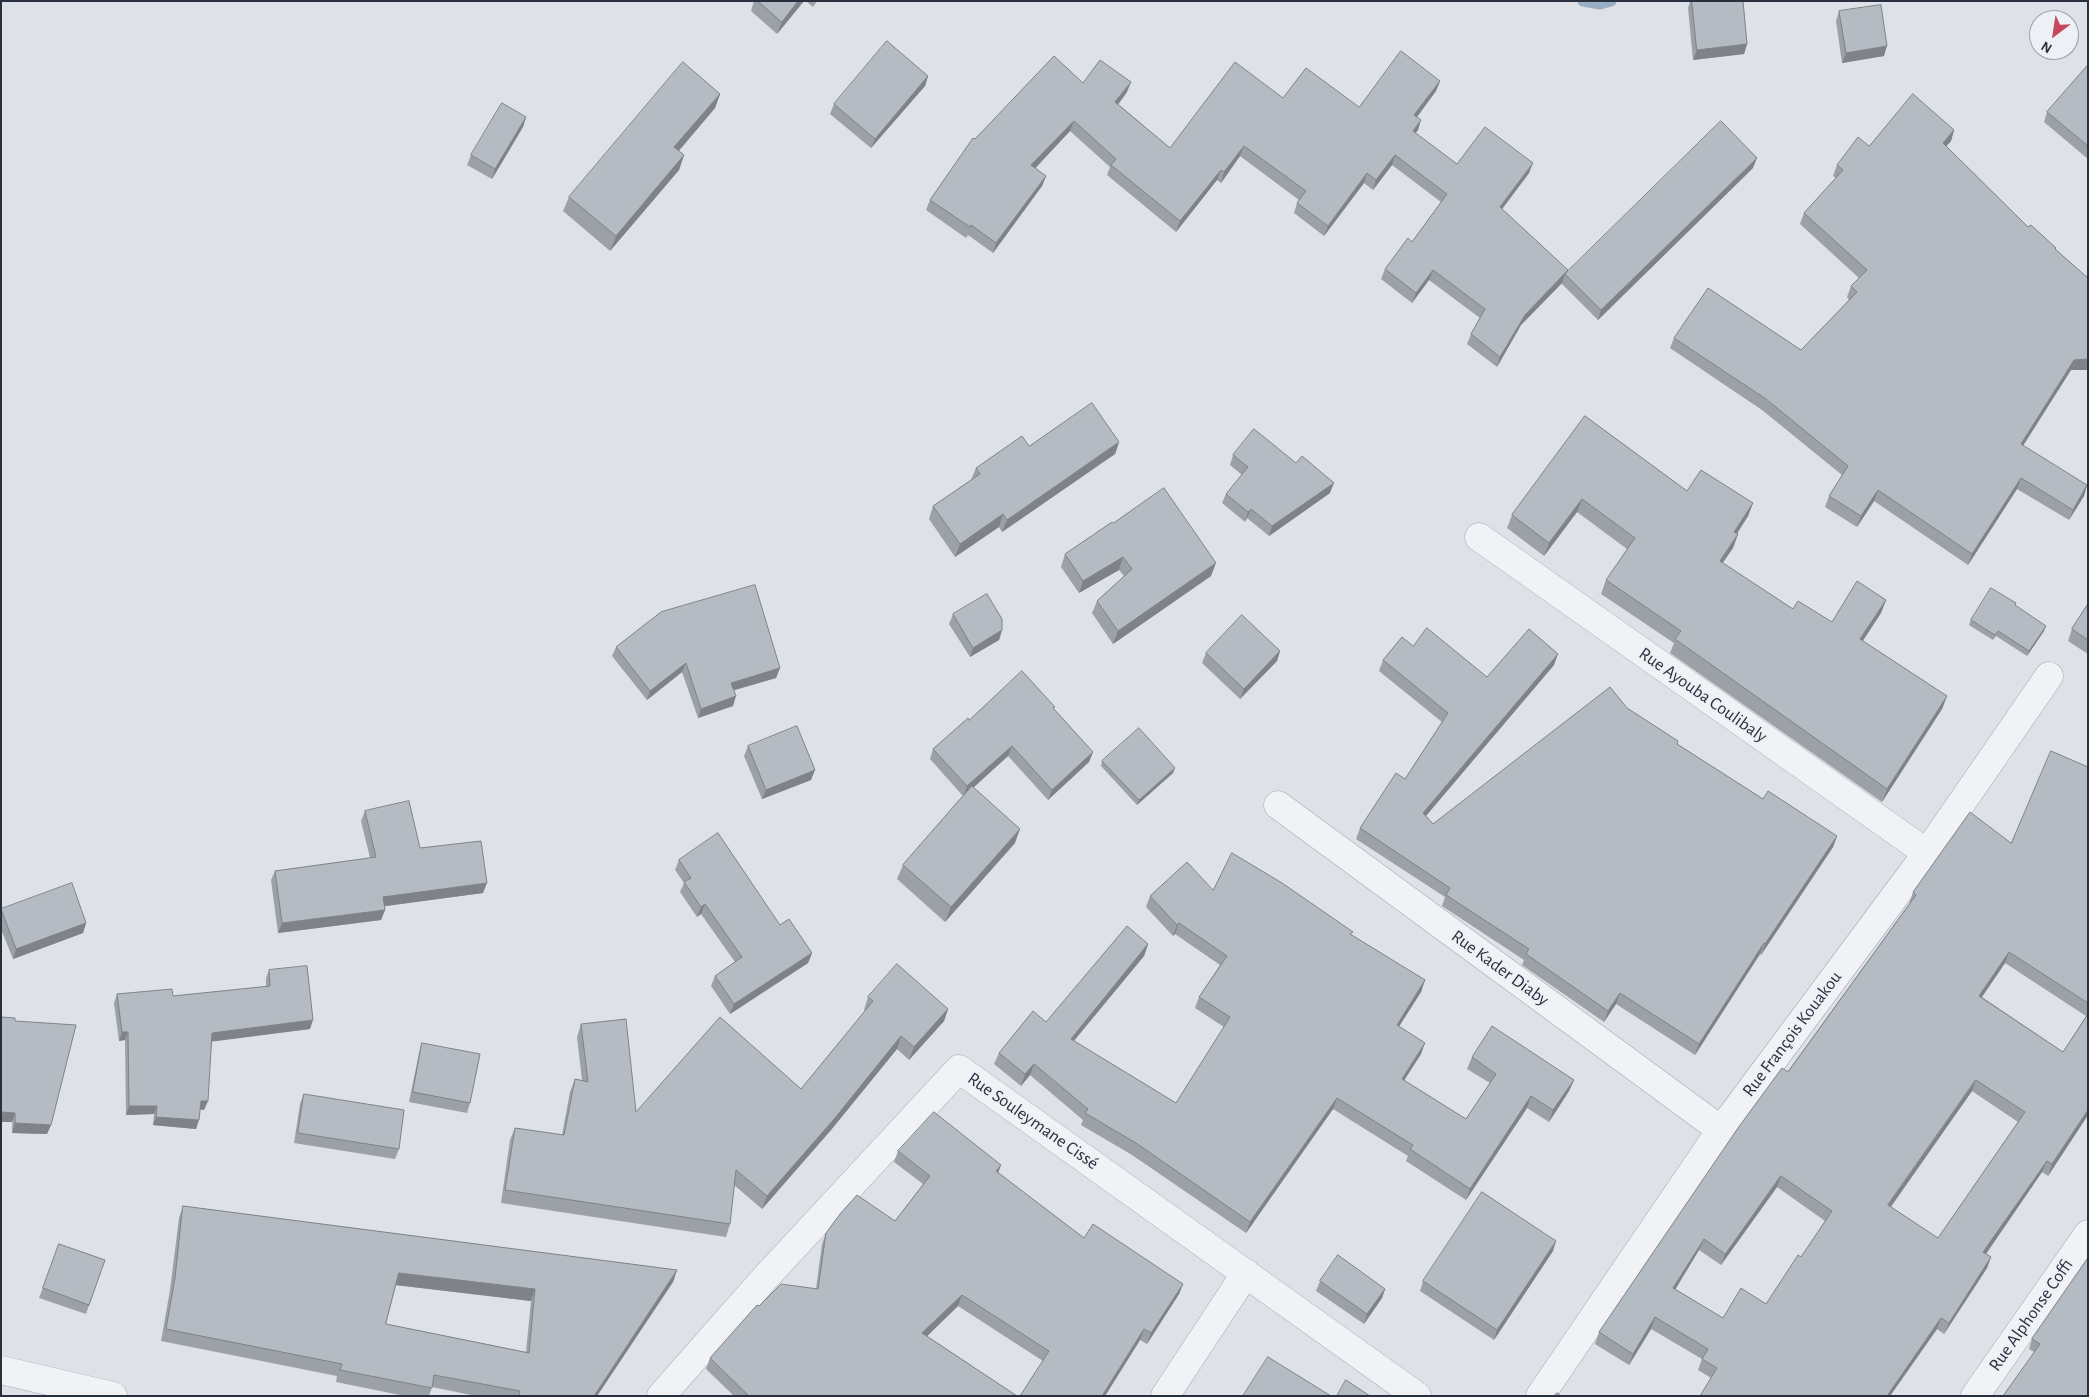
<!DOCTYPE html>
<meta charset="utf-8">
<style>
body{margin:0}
#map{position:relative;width:2089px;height:1397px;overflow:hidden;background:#dee1e7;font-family:"Alegreya Sans",sans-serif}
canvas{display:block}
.frame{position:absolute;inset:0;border:2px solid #282f3d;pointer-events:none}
.north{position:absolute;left:2029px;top:10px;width:50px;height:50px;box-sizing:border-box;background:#edf0f5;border:1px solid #9ea3ab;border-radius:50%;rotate:211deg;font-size:14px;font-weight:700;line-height:20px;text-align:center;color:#282f3d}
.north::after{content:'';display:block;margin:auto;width:18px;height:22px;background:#c6485b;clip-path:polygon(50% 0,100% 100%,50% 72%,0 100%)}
</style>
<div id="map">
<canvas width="2089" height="1397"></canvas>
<div class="frame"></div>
<div class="north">N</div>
</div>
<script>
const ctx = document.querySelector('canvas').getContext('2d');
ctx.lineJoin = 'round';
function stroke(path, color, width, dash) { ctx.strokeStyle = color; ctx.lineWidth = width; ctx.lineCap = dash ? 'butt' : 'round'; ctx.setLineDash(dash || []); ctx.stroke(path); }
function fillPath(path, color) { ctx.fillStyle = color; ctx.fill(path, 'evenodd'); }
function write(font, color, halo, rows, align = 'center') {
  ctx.font = font + ' "Alegreya Sans",sans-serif'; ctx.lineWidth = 4; ctx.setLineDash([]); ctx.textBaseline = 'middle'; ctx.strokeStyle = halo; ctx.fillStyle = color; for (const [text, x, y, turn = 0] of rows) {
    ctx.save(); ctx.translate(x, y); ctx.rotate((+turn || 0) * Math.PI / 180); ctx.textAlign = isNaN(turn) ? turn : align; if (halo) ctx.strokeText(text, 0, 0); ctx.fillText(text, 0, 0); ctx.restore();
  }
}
stroke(new Path2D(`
 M1583,1L1600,4L1611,1`), '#9aafc5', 11);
const minor = new Path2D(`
 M1479,537L1927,853
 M1278,805L1721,1130
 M1,1370L113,1396
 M661,1396L765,1278L959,1069L1417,1396
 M1165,1396L1246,1273
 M1540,1396L1721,1130L1927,853L2049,676
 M1975,1396L2088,1234`);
stroke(minor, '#a4a8b1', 29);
stroke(minor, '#f0f2f5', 28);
fillPath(new Path2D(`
 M754,1H804L777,34L751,11Z
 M806,1H817L813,7Z
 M1690,1H1743L1747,44L1744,54L1693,60L1688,8Z
 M1839,11L1884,56L1842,63L1836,21Z
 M2088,65V159L2044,122L2047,112Z
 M928,76L925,86L871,148L830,114L834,104Z
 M1440,81L1436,91L1417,117L1418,130L1415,133L1457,164L1529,173L1502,209L1568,271L1753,168L1598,320L1562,284V283L1521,325L1497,367L1467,344L1471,334L1480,318L1429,280L1412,303L1381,279L1385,269L1412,242L1441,202L1392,165L1373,190L1364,183L1324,236L1294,213L1297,203L1299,200L1240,156L1221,183L1217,180L1176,232L1107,175L1110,167L1070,131L1035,168L1046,176L1042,186L993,253L968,235L966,238L926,210L930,200L975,139L1083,83L1127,92L1118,104L1170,148L1283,98L1359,107Z
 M720,94L715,108L679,151L684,155L679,170L610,251L563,211L569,197Z
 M526,117L523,127L492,179L467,165L471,155Z
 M1954,130L1951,141L1946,146L2028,227L2056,248L2055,250L2088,278V370H2071L2023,446L2087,485L2084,496L2069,520L2017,489L1968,565L1874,501L1857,527L1825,507L1829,496L1842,475L1762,410L1670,348L1674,338L1801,350L1849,300L1847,297L1851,286L1859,278L1800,224L1804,213L1836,178L1833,176L1837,165L1869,146Z
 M1585,416L1687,491L1753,503L1748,516L1737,534H1738L1733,548L1722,563L1793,609L1832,622L1886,600L1881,613L1862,641L1947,696L1942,709L1882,802L1670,653L1674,643L1601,594L1606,580L1627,549L1577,512L1544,556L1507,528L1512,515Z
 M1119,442L1115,454L1002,532L999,527L955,557L929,519L933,506L971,480L976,468L1029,446Z
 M1233,455L1296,463L1330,493L1269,536L1247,518L1245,522L1222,503L1226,494L1242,475L1230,465Z
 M1113,523L1211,576L1113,644L1092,613L1097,601L1124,576L1119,570L1079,593L1061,567L1065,554Z
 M2016,603L2015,606L2044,631L2027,656L1996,636L1993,640L1969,625L1971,620Z
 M2088,604V654L2068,641L2072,629Z
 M953,614L1002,630L999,640L970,657L949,624Z
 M1413,646L1487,677L1554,665L1426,816L1433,824L1627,708L1678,741L1677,744L1763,799L1837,836L1833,847L1761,955L1760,954L1695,1055L1616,1004L1604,1022L1522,965L1524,960L1442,906L1445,897L1356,839L1360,828L1405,779L1442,722L1379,671L1383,660Z
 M616,647L780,668L776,678L734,690L733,706L698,718L682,672L647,700L612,656Z
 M1280,651L1277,661L1240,699L1202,663L1206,653Z
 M1054,709L1093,752L1089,762L1048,800L1008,756L973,788L1015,843L945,922L897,879L903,865L963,796L930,759L933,749L969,720Z
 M748,746L811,780L762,799L744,756Z
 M1102,761L1173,773L1137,805L1101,766Z
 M2088,767V1115L2048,1176L2042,1172L1986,1254L1991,1257L1987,1268L1944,1334L1937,1329L1890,1396H1700L1711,1378L1698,1370L1702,1359L1651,1329L1629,1365L1595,1344L1599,1332L1909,904L1913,892L2011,843ZM2005,963L2086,1016L2063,1052L1982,997ZM1972,1091L2018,1122L1938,1238L1891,1207ZM1777,1187L1825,1221L1801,1257L1766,1304L1723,1318L1675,1289L1699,1250L1721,1265Z
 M365,811L420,848L483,893L384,906L385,910L381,920L278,933L271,880L275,871L370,858L361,821Z
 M679,860L780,925L812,953L808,963L730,1014L711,986L715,976L735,962L701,914L697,917L680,892L684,883L675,870Z
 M1213,890L1351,935L1425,980L1421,992L1399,1026L1421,1054L1404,1080L1466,1119L1490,1083L1467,1069L1472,1057L1574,1080L1569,1091L1549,1122L1527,1108L1466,1200L1406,1161L1408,1156L1333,1109L1246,1233L1132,1155L1081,1125L1083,1120L1030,1075L1021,1086L994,1064L999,1053L1046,1022L1148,944L1144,956L1074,1041L1176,1103L1224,1027L1195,1008L1199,997L1220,965L1175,934L1173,936L1146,907L1150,896Z
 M1,909L86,923L83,933L13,959L1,929Z
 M269,970L310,1029L212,1041L204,1110L200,1109L196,1129L153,1125L154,1114L126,1115L125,1040L119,1041L114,1003L117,994L173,996L266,987V978Z
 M868,997L948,1009L944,1021L909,1060L897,1049L831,1130L762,1209L734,1185L730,1224L726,1237L501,1203L510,1140L515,1128L562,1135L570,1092L575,1079L582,1080L577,1037L581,1024L636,1112L801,1089L865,1011L864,1010Z
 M15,1021L51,1125L47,1134L12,1133Z
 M422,1043L470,1103L467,1113L409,1102L419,1053Z
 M304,1094L399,1149L395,1159L294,1143L300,1104Z
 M898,1151L998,1173L1084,1238L1183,1284L1179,1294L1147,1344L1140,1340L1105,1396H1020L1043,1361L958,1306L927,1336L1017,1396H734L706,1369L710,1358L759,1306L816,1289L822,1244L826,1233L895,1221L923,1184L894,1162Z
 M183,1206L677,1270L673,1282L597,1396H476L432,1387L429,1396H405L336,1382L337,1376L161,1341L170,1290L179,1218ZM396,1285L531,1301L526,1352L386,1324Z
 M59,1244L105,1260L86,1314L39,1298Z
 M1553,1251L1494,1340L1420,1291L1423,1281Z
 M2088,1258V1396L2034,1352L2029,1349L2032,1339Z
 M1320,1281L1385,1289L1382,1298L1364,1324L1316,1291Z`), '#9ca1a8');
fillPath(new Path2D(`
 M798,1H804L777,34L782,22Z
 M1747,44L1744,54L1693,60L1697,50Z
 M1887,46L1884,56L1842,63L1846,53Z
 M928,76L925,86L871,148L875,139Z
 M1440,81L1436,91L1411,125L1414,115Z
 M1131,82L1127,92L1112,113L1115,102Z
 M720,94L715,108L669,162L674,147Z
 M526,117L523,127L492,179L495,169Z
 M1421,120L1418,130L1409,142L1413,131Z
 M1074,121L1070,131L1028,176L1031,165Z
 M1954,130L1951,141L1939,154L1943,143Z
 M1244,146L1240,156L1221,183L1224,172Z
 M684,155L679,170L610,251L616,236Z
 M1395,155L1392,165L1373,190L1376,180Z
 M1757,158L1753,168L1598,320L1601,310Z
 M1533,163L1529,173L1496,217L1500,207Z
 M1221,170L1217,180L1176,232L1180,221Z
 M1367,173L1364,183L1324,236L1328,226Z
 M1046,176L1042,186L993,253L996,243Z
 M1433,270L1429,280L1412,303L1416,293Z
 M1568,270L1566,275L1565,274L1562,283L1521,325L1497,367L1500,357L1525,315Z
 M2088,359V370H2071L2017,455L2021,444L2074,360Z
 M1119,442L1115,454L1002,532L1007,520Z
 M2021,478L2017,489L1968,565L1972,554Z
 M1334,483L1330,493L1269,536L1272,526Z
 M2087,485L2084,496L2069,520L2073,510Z
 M1878,490L1874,501L1857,527L1861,516Z
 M1582,499L1577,512L1544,556L1549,543Z
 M1753,503L1748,516L1729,545L1734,532Z
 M1251,509L1247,518L1245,522L1248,512Z
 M1003,514L999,527L955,557L960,544Z
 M1738,534L1733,548L1715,574L1720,561Z
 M1123,557L1119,570L1079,593L1083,581Z
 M1216,563L1211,576L1113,644L1118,631Z
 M1886,600L1881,613L1855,653L1860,639Z
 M2046,626L2044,631L2027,656L2029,651Z
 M1002,630L999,640L970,657L973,648Z
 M1280,651L1277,661L1240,699L1244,689Z
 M1558,654L1554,665L1419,824L1423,813Z
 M686,663L682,672L647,700L650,691Z
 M780,668L776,678L728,692L731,683Z
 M736,696L733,706L698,718L701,709Z
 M1947,696L1942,709L1882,802L1887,789Z
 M1012,746L1008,756L964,796L967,786Z
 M1093,752L1089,762L1048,800L1052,790Z
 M1175,768L1173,773L1137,805L1139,800Z
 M815,770L811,780L762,799L766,790Z
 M1020,829L1015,843L945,922L951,907Z
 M1837,836L1833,847L1761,955L1765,944Z
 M487,883L483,893L379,907L383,897Z
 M705,904L701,914L697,917L701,907Z
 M385,910L381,920L278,933L282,923Z
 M86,923L83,933L13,959L16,949Z
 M1179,923L1175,934L1173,936L1177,925Z
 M1764,943L1760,954L1695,1055L1699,1044Z
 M1148,944L1144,956L1066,1050L1071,1039Z
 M2009,952L2005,963L1975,1007L1979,996Z
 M812,953L808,963L730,1014L734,1004Z
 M1425,980L1421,992L1393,1036L1397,1025Z
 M1620,993L1616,1004L1604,1022L1608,1011Z
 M948,1009L944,1021L909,1060L914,1047Z
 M313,1020L310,1029L209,1042L212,1033Z
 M122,1032H128L125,1040L119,1041Z
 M901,1036L897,1049L831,1130L762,1209L767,1196Z
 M1425,1043L1421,1054L1398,1090L1402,1079Z
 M1034,1064L1030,1075L1021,1086L1025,1074Z
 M1574,1080L1569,1091L1549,1122L1553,1110Z
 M1976,1080L1972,1091L1884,1216L1888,1205Z
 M1531,1096L1527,1108L1466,1200L1470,1189Z
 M1337,1098L1333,1109L1246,1233L1250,1222Z
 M201,1101H208L204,1110L198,1109Z
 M129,1106H157L154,1114L126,1115Z
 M2088,1110V1115L2048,1176L2052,1164Z
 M1,1112L15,1113L12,1122H1Z
 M156,1117L199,1120L196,1129L153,1125Z
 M15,1123L51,1125L47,1134L12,1133Z
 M2047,1161L2042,1172L1979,1264L1983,1252Z
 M1001,1165L997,1176L996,1171Z
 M1781,1176L1777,1187L1721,1265L1725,1254Z
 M1704,1239L1699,1250L1669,1300L1673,1288Z
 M1556,1241L1553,1251L1494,1340L1497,1330Z
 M1991,1257L1987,1268L1944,1334L1949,1323Z
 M677,1270L673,1282L597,1396H594Z
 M399,1273L535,1289L531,1301L395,1285Z
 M1183,1284L1179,1294L1147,1344L1151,1333Z
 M1385,1289L1382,1298L1364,1324L1367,1314Z
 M962,1295L958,1306L919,1344L922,1333Z
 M1655,1317L1651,1329L1629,1365L1633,1354Z
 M1941,1318L1937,1329L1890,1396H1887Z
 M1144,1329L1140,1340L1105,1396H1102Z`), '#7f8388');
const building = new Path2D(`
 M758,1H798L782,22Z
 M1692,1H1743L1747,44L1697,50Z
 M1881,5L1887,46L1846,53L1839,11Z
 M887,41L928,76L875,139L834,104Z
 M1401,51L1440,81L1414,115L1421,120L1413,131L1457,164L1485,127L1533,163L1500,207L1568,270L1525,315L1500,357L1471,334L1485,309L1433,270L1416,293L1385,269L1408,238L1412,242L1447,194L1395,155L1376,180L1367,173L1328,226L1297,203L1306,191L1244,146L1224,172L1221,170L1180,221L1111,165L1116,159L1074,121L1031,165L1046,176L996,243L971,225L970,227L930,200L973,138L975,139L1054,56L1083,83L1100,60L1131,82L1115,102L1170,148L1235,62L1283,98L1306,68L1359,107Z
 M683,62L720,94L674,147L684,155L616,236L569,197Z
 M2088,65V146L2047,112Z
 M1913,94L1954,130L1943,143L2028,227L2031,225L2056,248L2055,249L2088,278V359L2074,360L2021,444L2087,485L2073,510L2021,478L1972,554L1878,490L1861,516L1829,496L1848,466L1766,399L1674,338L1708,288L1801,350L1857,292L1851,286L1867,270L1804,213L1843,170L1837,165L1858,137L1869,146Z
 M502,103L526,117L495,169L471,155Z
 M1721,121L1757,158L1601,310L1565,274Z
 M1092,403L1119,442L1007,520L1003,514L960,544L933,506L980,474L976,468L1022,436L1029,446Z
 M1585,416L1687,491L1701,470L1753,503L1734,532L1738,534L1720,561L1793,609L1798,601L1832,622L1857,581L1886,600L1860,639L1947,696L1887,789L1675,639L1681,631L1606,580L1635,538L1582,499L1549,543L1512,515Z
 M1254,429L1296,463L1302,456L1334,483L1272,526L1251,509L1248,512L1226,494L1248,467L1233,455Z
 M1164,488L1216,563L1118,631L1097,601L1132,569L1123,557L1083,581L1065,554L1112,522L1113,523Z
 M755,585L780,668L731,683L736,696L701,709L686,663L650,691L616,647L661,612Z
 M1991,588L2016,603L2015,605L2046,626L2029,651L1998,631L1995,635L1971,620Z
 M987,594L1002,619V630L973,648L953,614Z
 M2088,604V640L2072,629Z
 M1242,615L1280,651L1244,689L1206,653Z
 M1427,628L1487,677L1529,629L1558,654L1423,813L1433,824L1610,687L1627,708L1678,741L1677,744L1763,799L1768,791L1837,836L1765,944L1764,943L1699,1044L1620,993L1608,1011L1526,954L1529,949L1446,895L1450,888L1360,828L1396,773L1405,779L1448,713L1383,660L1402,637L1413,646Z
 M1022,671L1055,707L1053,708L1093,752L1052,790L1012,746L967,786L933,749L968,718L969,720Z
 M797,726L815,770L766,790L748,746Z
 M1139,728L1175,768L1139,800L1102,761Z
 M2051,751L2088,767V1003L2009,952L1979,996L2063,1052L2088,1014V1110L2052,1164L2047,1161L1983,1252L1991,1257L1949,1323L1941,1318L1887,1396H1700L1717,1368L1702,1359L1708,1349L1655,1317L1633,1354L1599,1332L1738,1128L1782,1068L1788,1072L1916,895L1913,892L1970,812L2011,843ZM1976,1080L2025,1112L1938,1238L1888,1205ZM1781,1176L1832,1211L1801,1257L1798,1255L1766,1304L1741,1288L1723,1318L1673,1288L1704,1239L1725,1254Z
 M972,786L1020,829L951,907L903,865Z
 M409,801L420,848L481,841L487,883L383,897L385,910L282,923L275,871L376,857L365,811Z
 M718,833L780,925L789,919L812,953L734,1004L715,976L742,957L705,904L701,907L684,882L691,878L679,860Z
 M1232,853L1282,883L1353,932L1350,934L1425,980L1397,1025L1425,1043L1402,1079L1466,1119L1496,1074L1472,1057L1492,1026L1574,1080L1553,1110L1531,1096L1470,1189L1410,1149L1413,1145L1337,1098L1250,1222L1136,1143L1085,1113L1088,1109L1034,1064L1025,1074L999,1053L1033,1011L1046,1022L1127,926L1148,944L1071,1039L1176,1103L1230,1017L1199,997L1227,956L1179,923L1177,925L1150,896L1187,862L1213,890Z
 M72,883L86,923L16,949L1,909Z
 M897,964L948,1009L914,1047L901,1036L835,1118L767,1196L736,1170L730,1224L505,1190L515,1128L564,1135L575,1079L588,1082L581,1024L626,1019L636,1112L720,1017L801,1089L873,1001L868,997Z
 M307,966L313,1020L212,1033L208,1101H201L199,1120L156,1117L157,1106H129L128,1032H122L117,994L172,989L173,996L270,986L269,970Z
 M1,1017L15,1018V1021L76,1025L51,1125L15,1123V1113L1,1112Z
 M422,1043L480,1054L470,1103L413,1092Z
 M304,1094L404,1110L399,1149L298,1133Z
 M934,1112L1001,1165L996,1171L1084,1238L1093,1224L1183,1284L1151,1333L1144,1329L1102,1396H1020L1049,1351L962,1295L922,1333L1017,1396H749L710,1358L757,1305L759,1306L781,1284L818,1289L826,1233L840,1214L857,1195L895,1221L930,1176L898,1151Z
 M1482,1192L1556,1241L1497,1330L1423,1281Z
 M183,1206L677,1270L594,1396H519L520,1391L434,1375L432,1388L340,1370L342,1364L166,1329L175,1278ZM399,1273L535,1289L529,1353L386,1324Z
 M59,1244L105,1260L89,1305L43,1288Z
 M1338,1255L1385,1289L1367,1314L1320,1281Z
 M2088,1258V1396H2003L2040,1344L2032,1339Z
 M1268,1357L1331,1396H1243Z
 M1346,1380L1370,1396H1337Z
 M1557,1393L1561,1396H1554Z`);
fillPath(building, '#b5bbc3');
stroke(building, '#7f8388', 1);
write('18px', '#282f3d', '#edf0f5', [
 ["Rue Ayouba Coulibaly",1703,695,35],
 ["Rue Kader Diaby",1500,968,36],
 ["Rue François Kouakou",1792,1034,-53],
 ["Rue Souleymane Cissé",1033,1121,35],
 ["Rue Alphonse Coffi",2031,1315,-55]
]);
</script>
